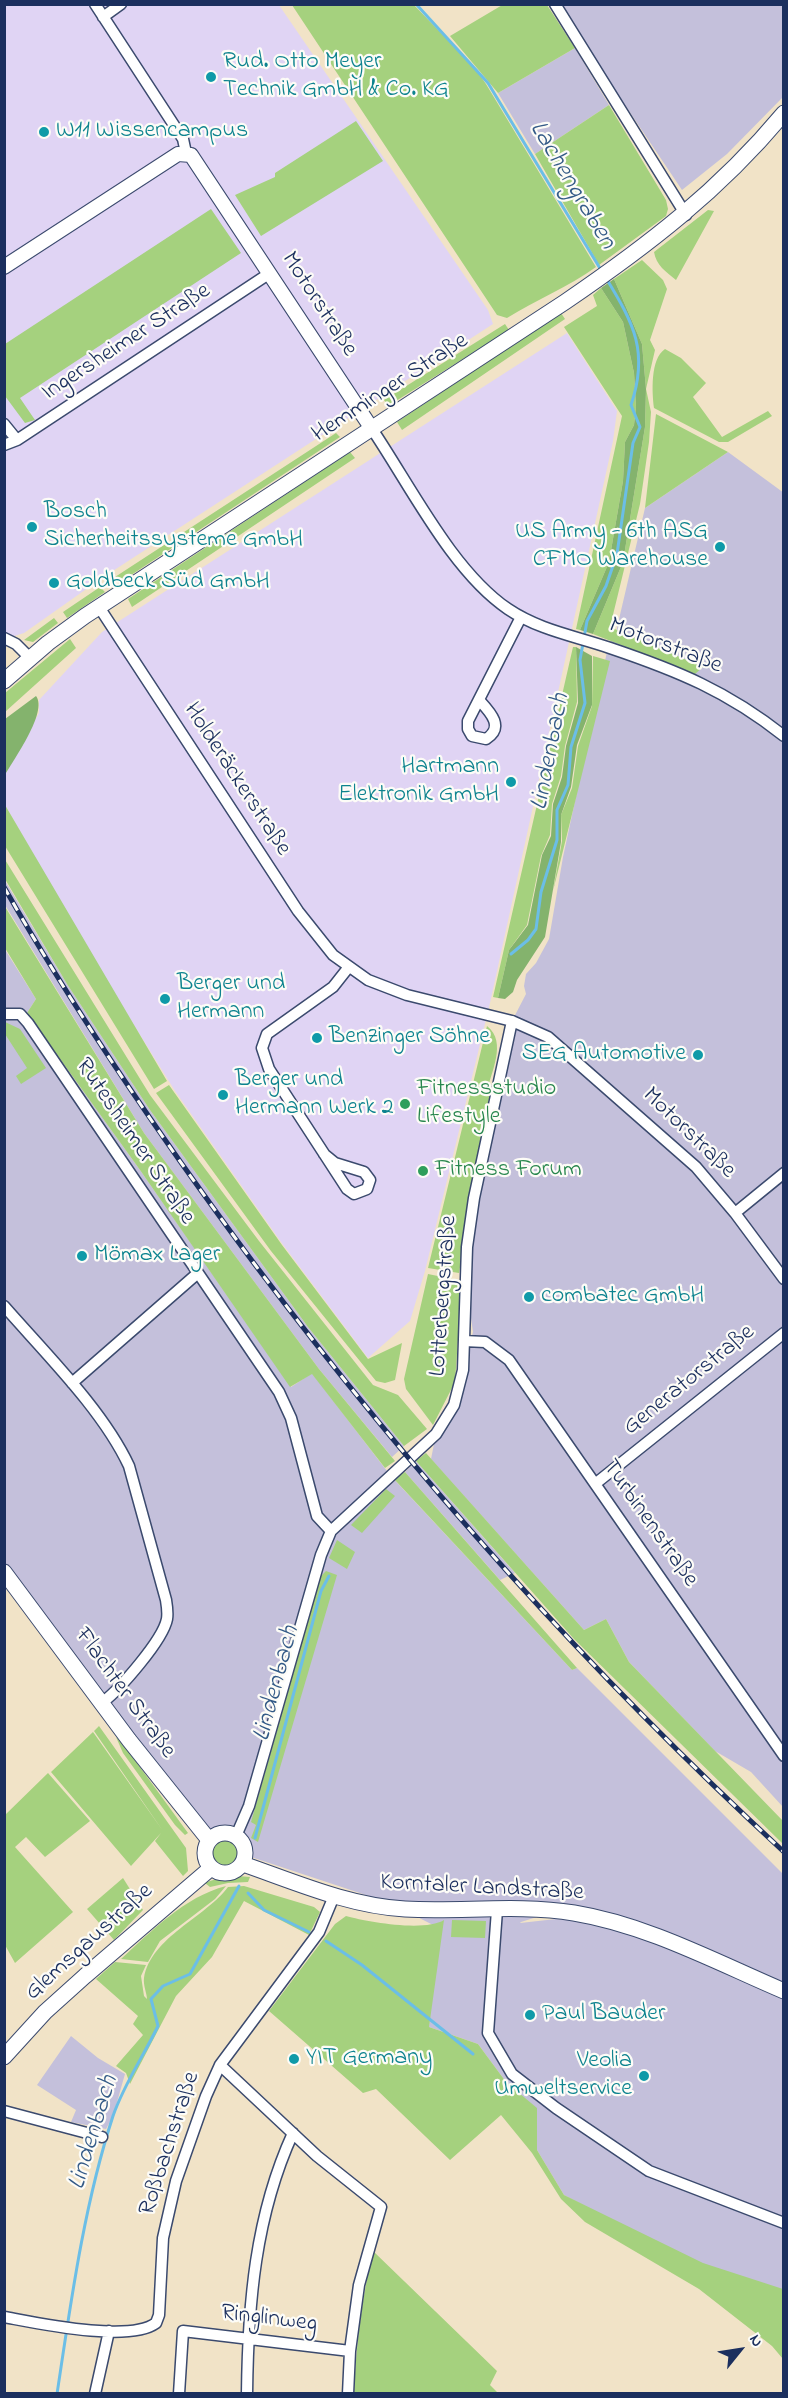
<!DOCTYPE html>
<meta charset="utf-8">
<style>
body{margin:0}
#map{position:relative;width:788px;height:2398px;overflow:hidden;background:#f1e3c7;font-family:"Indie Flower",sans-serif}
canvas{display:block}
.frame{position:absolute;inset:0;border:6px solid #1b2f5e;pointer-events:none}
.north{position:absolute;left:710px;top:2320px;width:60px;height:60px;-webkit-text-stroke:4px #fdfcf7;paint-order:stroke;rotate:60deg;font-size:16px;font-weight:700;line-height:24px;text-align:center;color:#1b2f5e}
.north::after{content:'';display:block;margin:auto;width:21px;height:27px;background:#1b2f5e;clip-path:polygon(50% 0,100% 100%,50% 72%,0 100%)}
</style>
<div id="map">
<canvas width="788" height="2398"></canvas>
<div class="frame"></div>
<div class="north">N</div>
</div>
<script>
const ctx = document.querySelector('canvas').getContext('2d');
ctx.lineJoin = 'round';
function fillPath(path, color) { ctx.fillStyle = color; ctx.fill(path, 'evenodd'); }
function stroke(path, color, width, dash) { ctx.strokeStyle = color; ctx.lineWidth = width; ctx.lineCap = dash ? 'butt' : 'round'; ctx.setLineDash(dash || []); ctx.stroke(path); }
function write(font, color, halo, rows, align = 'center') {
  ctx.font = font + ' "Indie Flower",sans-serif'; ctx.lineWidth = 4.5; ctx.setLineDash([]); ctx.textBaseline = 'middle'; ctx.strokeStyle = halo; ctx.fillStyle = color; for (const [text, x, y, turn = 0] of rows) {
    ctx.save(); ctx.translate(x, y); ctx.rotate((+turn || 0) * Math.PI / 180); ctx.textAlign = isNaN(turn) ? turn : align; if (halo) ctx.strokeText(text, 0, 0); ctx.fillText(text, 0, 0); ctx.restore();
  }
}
fillPath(new Path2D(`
 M5,5H279L488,310L493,324L102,578L24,633L5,639Z
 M567,333L617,411L613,441L490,1003L425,1271L410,1321L368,1358L281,1242L175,1091L87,950L5,805L4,775L39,713V700L102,632Z`), '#e0d4f4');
fillPath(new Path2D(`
 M561,5H783V97L727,154L682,190L584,44Z
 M575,48L609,105L535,154L498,93Z
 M728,452L784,493L783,1807L751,1772L715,1751L629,1662L606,1619L584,1630L431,1459L436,1434L445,1422L463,1370L473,1332L465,1277L467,1247L512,1021L526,994L524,986L526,974L536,963L549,939L563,857L608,647L616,632L645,508Z
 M4,879L67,984L150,1110L308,1327L404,1446L392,1457L319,1369L144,1133L5,905Z
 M4,948L36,999L27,1013L140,1170L291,1387L312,1373L390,1475L572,1670L577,1668L783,1874V2309L564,2195L537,2150L536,2108L506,2082L478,2044L429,2027L435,1926L390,1903L251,1857L246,1843L237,1832L221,1828L206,1832L5,1572ZM565,1908L574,1917L520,1923L521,1922Z
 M416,1461L515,1573L500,1580L405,1472Z
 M71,2036L98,2058L125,2074L113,2116L106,2129L71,2122L76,2110L37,2085Z`), '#c4c0db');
fillPath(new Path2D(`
 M504,4L547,5L575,48L498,93L450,36Z
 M292,5H414L475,68L486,84L596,267C568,287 536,300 507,318L497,315Z
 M609,105L666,200L668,209L666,216L599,265L535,154Z
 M356,121L383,161L261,236L235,195L275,177V173Z
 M211,209L241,253L20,398L35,420L25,423L5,396V344Z
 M708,210L714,211L676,280C666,272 656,265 654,252Z
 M642,260L663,280L667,289L650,340L655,350L646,389L651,412L649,442L640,504L610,627L703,667L695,674L593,634L623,562L645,427L646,389L642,344L614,279Z
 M601,288L623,322L634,373L636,407L634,425L625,442L623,481L609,562L580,630L576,629L622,416L564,327L597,306L593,295Z
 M561,313L565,319L402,430L397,422Z
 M505,324L509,330L388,406L384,400Z
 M665,349L681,358L706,383L693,397L722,437L768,411L772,416L728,442H719L654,408C652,393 650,359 665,349Z
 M656,414L728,452L645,508Z
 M336,433L340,437L119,583L115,577Z
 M350,452L355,458L132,607L128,599Z
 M100,587L105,592L67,618L63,612Z
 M54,618L58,623L33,642L24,640Z
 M70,639L76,648L5,712V693Z
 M573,647H576L577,702L565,746L561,776L552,804L550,835L541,856L527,925L509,950L498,998L493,997Z
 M593,656L610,661L553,891L562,841L561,815L572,788L578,746L592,706Z
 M5,805L167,1081L154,1089L5,846Z
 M4,858L150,1095L259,1241L373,1385L398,1395L427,1429L404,1446L308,1327L150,1110L67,984L5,879Z
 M4,905L144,1133L319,1369L395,1461L385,1468L312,1374L290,1387L140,1170L27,1013L36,999L5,948Z
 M5,1022L20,1029L46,1068L21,1084L16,1076L27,1068L5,1034Z
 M487,1026C508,1042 490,1074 487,1092L490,1093L459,1273L428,1268Z
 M169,1085L282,1245L368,1359L402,1343L395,1380L385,1383L376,1381L271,1251L156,1093Z
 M428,1274L462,1281L455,1382L433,1425L406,1389L404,1379Z
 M426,1453L584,1630L606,1619L629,1662L783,1821V1844L574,1639L416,1461Z
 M405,1472L577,1668L572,1670L394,1479Z
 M386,1489L395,1496L362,1533L351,1525Z
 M337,1540L355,1552L347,1569L329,1558Z
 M326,1571L337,1575L258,1842L251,1838L256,1825L251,1822L321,1576Z
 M99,1726L186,1848L188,1871L183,1876L155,1841L161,1833L131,1866L51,1772L93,1732L163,1831L94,1731Z
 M116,1737L126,1748L188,1833L185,1835L175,1825L123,1753Z
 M48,1773L90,1821L45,1857L26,1837L15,1847L73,1912L15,1963L5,1945V1815Z
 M212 1854a13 13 0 1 1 26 0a13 13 0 1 1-26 0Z
 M238,1876L250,1877L248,1882L228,1883L210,1887L205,1883C216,1877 227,1880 238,1876Z
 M123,1878L143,1910L114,1940L87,1909Z
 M226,1886L215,1899L160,1941L148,1962L121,1959C152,1931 184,1897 226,1886Z
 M244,1886L314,1907L320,1912L309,1935L244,1901L212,1957L176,1996L130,2084L126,2073L116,2066L143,2035L133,2024L138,2016L96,1979L115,1962L146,1965L141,1976L144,1996L147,1999C147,1994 143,1985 144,1978C151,1937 206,1917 228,1887Z
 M346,1916C367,1922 425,1932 444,1920L429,2027L478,2044L506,2082L537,2108V2150L564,2195L703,2263L783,2289V2359L772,2346L699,2289L585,2222L561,2199L532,2153L501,2115L450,2160L376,2089L363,2093L269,2011L335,1924Z
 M452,1920L486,1921L485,1938L451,1937Z
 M373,2251L497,2371L490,2385L498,2393L354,2394C356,2345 362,2298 373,2251Z`), '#a5d17e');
fillPath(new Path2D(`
 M614,279L642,344L646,389L645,427L623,562L593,634L580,630L609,562L623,481L625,442L634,425L636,407L634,373L623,322L601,288Z
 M576,647L592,656V705L577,745L571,787L561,815V842L545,937L517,980L513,992L505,999L498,998L509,950L528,925L542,855L551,836L553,804L562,777L566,746L578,703Z
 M36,696C48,712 14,759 5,775V719Z`), '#84b36d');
stroke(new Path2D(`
 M416,4L488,83L601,270
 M511,954L528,940L536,929L541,892L557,840V810L568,785L571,747L585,703L580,660L587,621L606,586L617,554L633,443L640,427L631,405C649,352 634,324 606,278
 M255,1838L321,1591L329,1576
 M248,1893L264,1910L309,1932
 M326,1941L362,1965L473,2054
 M57,2394C71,2301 84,2205 113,2116C124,2084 143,2057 158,2026L151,1999L163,1986L190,1974L239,1886`), '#6bbee7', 3);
const minor = new Path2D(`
 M95,4L183,139L186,153
 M555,4L686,215
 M103,17L121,4
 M4,424L17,440
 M372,429C410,485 452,571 508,609C539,630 575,636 610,648C678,671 727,691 784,736
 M4,445L17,440L270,273
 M99,607L298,911L333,955L368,980L407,995L512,1021L548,1037L696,1167L735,1213L784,1279
 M4,638L16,644L30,658
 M479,700C490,712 505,727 486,739L472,736L468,729V721L521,617
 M4,1014H20L28,1023L279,1392L291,1418L317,1516L331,1531
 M324,1154L335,1163L364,1172L370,1180L367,1189L354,1194L347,1189L269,1069L262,1048L267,1034L333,987L348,968
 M735,1213L784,1173
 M4,1306C45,1353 103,1410 129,1466L166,1600C167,1606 168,1613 167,1619C163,1640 120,1689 103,1702
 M464,1341L485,1342L509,1360L784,1756
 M72,1383L198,1273
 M595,1484L784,1333
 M236,1836L249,1806L321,1555L331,1531L436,1434L454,1405L463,1370L467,1247L474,1198L512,1021
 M497,1910L488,2033L512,2074L556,2108L649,2171L784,2223
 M220,2065L317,2156L381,2207L359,2285L350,2351L348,2394
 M4,2111L102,2137
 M4,2317C37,2323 129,2343 156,2323L159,2315L163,2238L176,2181L206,2096L220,2065L319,1932L334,1896
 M95,2394L109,2331
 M179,2394L183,2331L350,2351
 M247,2394C248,2304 255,2216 293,2133`);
const tertiary = new Path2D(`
 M4,267L178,154L191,155L372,429`);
const secondary = new Path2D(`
 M4,681L48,643L85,616L565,302C647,246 719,191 784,113
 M4,1572L129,1740L209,1840
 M205 1853a20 20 0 1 1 40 0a20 20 0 1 1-40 0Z
 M243,1864C295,1882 349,1906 405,1909C461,1912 519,1904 574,1913C647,1925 716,1962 784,1991
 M4,2057L45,2012L85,1976L211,1868`);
stroke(minor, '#3b4a6e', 13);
stroke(tertiary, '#3b4a6e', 16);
stroke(secondary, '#3b4a6e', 17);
stroke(minor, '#fff', 10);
stroke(tertiary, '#fff', 14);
stroke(secondary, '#fff', 15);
const rail = new Path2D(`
 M4,887C78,1017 164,1142 253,1262C412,1474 589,1672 784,1852`);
stroke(rail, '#1b2f5e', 5);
stroke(rail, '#fdfcf7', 3, [9]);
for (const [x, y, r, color] of [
 [211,77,6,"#0f9aa8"],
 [44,132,6,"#0f9aa8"],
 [32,527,6,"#0f9aa8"],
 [720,547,6,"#0f9aa8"],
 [54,583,6,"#0f9aa8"],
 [511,782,6,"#0f9aa8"],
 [165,999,6,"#0f9aa8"],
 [317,1038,6,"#0f9aa8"],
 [698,1055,6,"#0f9aa8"],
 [223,1095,6,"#0f9aa8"],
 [405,1104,6,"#2e9e5b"],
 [423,1171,6,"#2e9e5b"],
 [82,1256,6,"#0f9aa8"],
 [529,1297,6,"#0f9aa8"],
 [530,2015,6,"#0f9aa8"],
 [294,2059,6,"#0f9aa8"],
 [644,2076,6,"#0f9aa8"]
]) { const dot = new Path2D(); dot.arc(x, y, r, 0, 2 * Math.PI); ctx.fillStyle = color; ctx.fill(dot); stroke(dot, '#fdfcf7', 2); }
write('24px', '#0d838f', '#fdfcf7', [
 ["Rud. Otto Meyer",223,63],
 ["Technik GmbH & Co. KG",223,91],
 ["W11 Wissencampus",56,132],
 ["Bosch",44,513],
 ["Sicherheitssysteme GmbH",44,541],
 ["US Army - 6th ASG",708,533,"right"],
 ["CFMO Warehouse",708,561,"right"],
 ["Goldbeck Süd GmbH",66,583],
 ["Hartmann",499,768,"right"],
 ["Elektronik GmbH",499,796,"right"],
 ["Berger und",177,985],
 ["Hermann",177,1013],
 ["Benzinger Söhne",329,1038],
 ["SEG Automotive",686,1055,"right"],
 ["Berger und",235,1081],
 ["Hermann Werk 2",235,1109],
 ["Mömax Lager",94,1256],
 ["combatec GmbH",541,1297],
 ["Paul Bauder",542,2015],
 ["YIT Germany",306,2059],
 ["Veolia",632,2062,"right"],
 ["Umweltservice",632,2090,"right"]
], 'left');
write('24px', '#1b2f5e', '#fdfcf7', [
 ["Motorstraße",318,305,57],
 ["Ingersheimer Straße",127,343,-33],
 ["Hemminger Straße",391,389,-33],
 ["Motorstraße",665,647,21],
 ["Holderäckerstraße",236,780,57],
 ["Motorstraße",688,1134,44],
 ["Rutesheimer Straße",134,1142,56],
 ["Lotterbergstraße",445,1296,-86],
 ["Generatorstraße",690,1381,-39],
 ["Turbinenstraße",649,1524,55],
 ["Flachter Straße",124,1694,54],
 ["Korntaler Landstraße",482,1889,3],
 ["Glemsgaustraße",90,1943,-42],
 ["Roßbachstraße",171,2144,-72],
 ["Ringlinweg",269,2320,7]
]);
write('24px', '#27864d', '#fdfcf7', [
 ["Fitnessstudio",417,1090],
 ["Lifestyle",417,1118],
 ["Fitness Forum",435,1171]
], 'left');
write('italic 26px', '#335a87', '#fdfcf7', [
 ["Lachengraben",571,186,59],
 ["Lindenbach",552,752,-79],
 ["Lindenbach",278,1684,-75],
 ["Lindenbach",95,2133,-73]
]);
</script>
